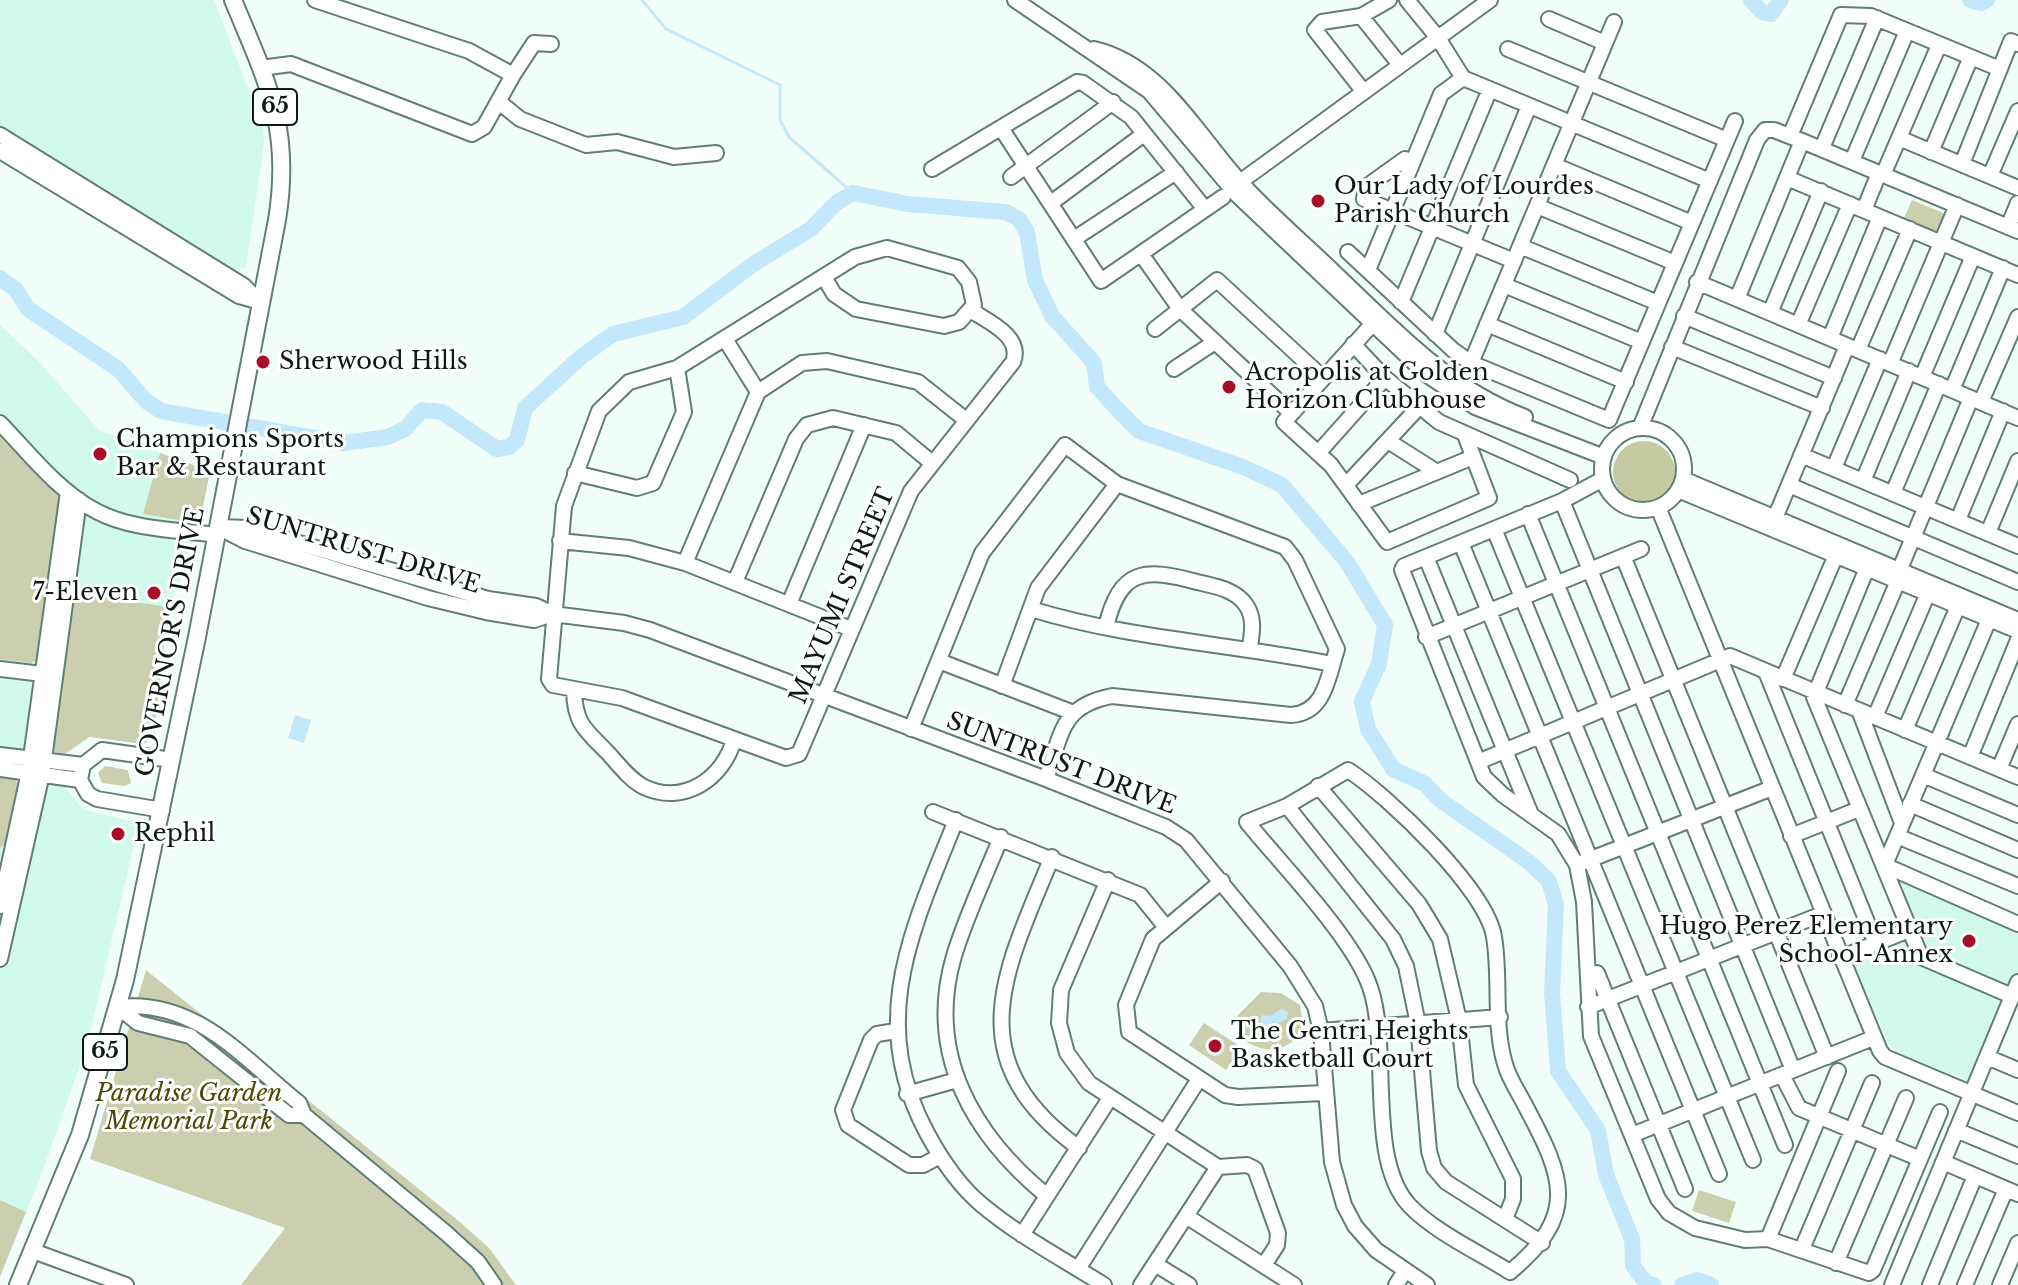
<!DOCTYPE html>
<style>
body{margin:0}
canvas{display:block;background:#f2fefa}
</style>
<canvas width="2018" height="1285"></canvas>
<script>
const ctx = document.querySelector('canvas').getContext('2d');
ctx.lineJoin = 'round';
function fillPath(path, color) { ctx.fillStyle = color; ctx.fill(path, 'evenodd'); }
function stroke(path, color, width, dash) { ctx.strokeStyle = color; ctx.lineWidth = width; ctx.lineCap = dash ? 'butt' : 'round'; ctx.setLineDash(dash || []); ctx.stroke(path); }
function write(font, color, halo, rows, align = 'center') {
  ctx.font = font + ' "Libre Baskerville",serif'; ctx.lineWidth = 6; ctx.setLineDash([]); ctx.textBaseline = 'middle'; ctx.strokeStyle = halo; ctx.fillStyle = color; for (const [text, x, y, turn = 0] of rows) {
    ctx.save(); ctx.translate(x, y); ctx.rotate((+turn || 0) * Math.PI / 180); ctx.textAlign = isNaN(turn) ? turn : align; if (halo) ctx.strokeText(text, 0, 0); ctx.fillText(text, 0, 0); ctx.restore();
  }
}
fillPath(new Path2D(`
 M0,0H214L263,127L264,143L246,267L235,270L0,132Z
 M0,325L37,360L99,430L210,471L201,516L195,523L192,542L195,548L168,607L153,739L143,744L89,737L69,753L58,755L53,782L63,784L79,805L86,810L139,823L88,1042L43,1170L0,1277Z
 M1900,881L2018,932V971L2010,989L1930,956L1923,949Z
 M1906,940L1913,957L1923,967L2005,1000L1971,1082L1897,1052L1888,1043L1853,961Z`), '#d2faec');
fillPath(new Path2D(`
 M1912,200L1948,215L1939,235L1903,220Z
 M0,433L59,497L39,659L31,663L0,659Z
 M160,453L210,471L201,516L195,523L143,514Z
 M73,592L168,607L154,736L143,744L89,737L63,755L54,751Z
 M105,766L128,770L131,783L125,786L102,783L98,773Z
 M0,776L12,777L18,783L9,840L0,848Z
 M146,970L460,1222L489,1248L516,1285H241L285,1228L90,1159Z
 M1261,992L1281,993L1300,1005L1304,1030C1288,1054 1256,1056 1238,1033L1237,1016Z
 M1204,1023L1241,1047L1226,1070L1189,1045Z
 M1699,1190L1736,1202L1729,1223L1692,1211Z
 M0,1200L26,1212L0,1277Z`), '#cccfaf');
fillPath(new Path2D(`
 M1613 472a31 31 0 1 1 62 0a31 31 0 1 1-62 0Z`), '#c6caa0');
fillPath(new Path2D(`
 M295,715L311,720L304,743L288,738Z
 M1282,1009L1288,1012L1287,1019L1268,1027L1260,1023L1262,1015L1270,1016Z`), '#c4e8fb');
stroke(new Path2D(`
 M642,0L666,29L780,85V120L789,137L853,193`), '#c4e8fb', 3);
stroke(new Path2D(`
 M1751,0L1762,12L1771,14L1781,0
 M1970,0L1981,3L1987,0
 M0,278L16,290L28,309L118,369L146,401L161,411L344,443L388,437L405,429L422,410L442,412L497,449L509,447L517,440L525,408L581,357L613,334L683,317L752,265L812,228L836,203L853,193L908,204L1006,212L1019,219L1027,232L1035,280L1052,316L1094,363L1097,387L1116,408L1139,431L1243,467L1282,485L1347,562L1385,625L1379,664L1362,701L1368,729L1393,769L1425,784L1440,800L1529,862L1549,881L1556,905L1552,993L1558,1071L1598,1130L1606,1175L1632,1239L1633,1266L1646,1283L1654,1285
 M1682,1285L1698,1280L1711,1285`), '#c4e8fb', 16);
const minor = new Path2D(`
 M1015,0L1149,91L1236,194L1427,375L1475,407L1604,457
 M1407,0L1438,38L1463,78
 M1361,16L1400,65
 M1549,19L1605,43
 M1094,49C1163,65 1198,137 1244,186C1273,217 1306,245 1337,275C1397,332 1447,387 1525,417
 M1508,49L1727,140
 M261,68L291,64L472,134L484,127L513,75L469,51L315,0
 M513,75L534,43L551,44
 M1364,92L1315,30L1322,22L1361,16L1389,0
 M499,102L520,119L586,145L617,142L674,157L716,153
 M1001,128L1101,281L1223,197
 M0,135L244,286L261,303
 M1790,136L1841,15L1871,16L2000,69
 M1899,138L2018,188
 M1822,148L1877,18
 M0,151L239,296L257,301
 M1931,152L1971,57
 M1413,161L1405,159L1366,187L1364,199L1514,261
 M1852,161L1907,31
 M1962,164L2011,41L2018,44
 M1554,165L1692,223
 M932,169L1077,82L1083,83L1131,117L1205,209
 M1883,175L1939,45
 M1990,176L2018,111
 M1011,177L1113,102
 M1787,178L2018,275
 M1240,182L1490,0
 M1051,203L1144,134
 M1537,206L1675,263
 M1864,210L1879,173
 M2008,227L2018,203
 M1074,239L1176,172
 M1520,246L1658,303
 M1348,252L1453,350L1471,363L1609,420L1735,121
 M1141,254L1180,309L1291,413
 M1368,270L1441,94L1463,78L1710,181
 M824,277L834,294L856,309L944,326L959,322L974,305L969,282L958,268L887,248L855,257L677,368L629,382L599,411L564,506L549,679L553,685L622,698L786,758L799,754L911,491L1013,362C1023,337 989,322 972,311
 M1697,282L2018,418
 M1504,285L1642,342
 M1737,299L1802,141
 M1401,302L1490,89
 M1770,313L1821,191
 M1684,316L1834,378
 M1376,320L1284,422L1331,465L1387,542L1489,498L1465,435
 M1487,324L1626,382
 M1798,325L1850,204
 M1155,329L1217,280L1323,378
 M1435,334L1529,106
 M1830,338L1880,217
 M1353,344L1385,378L1439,422L1570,480
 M1672,347L1822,408
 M1858,350L1910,229
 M1890,364L1957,205
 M1174,369L1215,342
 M1922,377L1973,256
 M1952,390L2003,268
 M758,392L802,363L827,361L918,382L966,420
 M1458,393L1469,377L1471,363L1614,22
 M1981,402L2018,317
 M0,423C29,453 58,491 96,511C131,530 178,530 217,535
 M1602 469a41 41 0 1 1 82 0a41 41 0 1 1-82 0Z
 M1640,428L1757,140L1765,130H1774L1802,141L2018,231
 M1388,441L1437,472
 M1319,452L1385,378
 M1801,455L2018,546
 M1834,468L1880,359
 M575,473L637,488L653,483L684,412L677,368
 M1603,479L1562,501L1404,566L1402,570L1484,777L1503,795L1558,834L1577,865L1584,902L1591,1036L1658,1199L1669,1213L1695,1228L1745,1240L1768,1239L1869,1273L1873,1270L1940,1112
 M1683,479L2018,620
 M1863,481L1909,371
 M1346,485L1419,407
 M1789,485L2018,582
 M1678,490L2018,631
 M1893,493L1939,384
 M1562,501L1793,1070
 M1359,504L1473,457
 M1658,507L1880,1051L1885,1057L2018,1113
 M1528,514L1785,1145
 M1775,518L1847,346
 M1958,520L2003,411
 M218,527L248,528L488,599L536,606L553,614L624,623L650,630L1046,779L1166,827L1186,840L1290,966L1315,1006L1321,1031L1332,1162L1344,1205L1355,1226L1376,1250L1427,1285
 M222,529L245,541L428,598L486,612L534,620L553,614
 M1494,529L1753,1160
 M1988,533L2018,461
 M560,541L629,548L685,563L851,629
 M1461,543L1719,1174
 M1623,556L1827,1057
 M1426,557L1530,812
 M685,563L758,392L725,339
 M1902,564L1971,398
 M1867,568L1814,697L1921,957L2012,996
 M735,582L796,439L807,425L833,418L896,433L932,463
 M789,604L864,425
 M1031,609C1128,639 1233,644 1332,664
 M1106,627C1120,568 1145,568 1197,582C1214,586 1235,589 1246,605C1255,618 1252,633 1250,647
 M1426,637L1641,549
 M939,661L1071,712
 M0,669L51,675
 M1766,672L1876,944
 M1783,679L1836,555
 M1002,686L1038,588L1117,484
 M574,691C575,725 586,730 608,753C619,765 630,780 644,787C684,806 724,778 734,739
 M1845,705L1898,581
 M1859,710L1902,823
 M1875,717L1928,593
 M911,729L982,553L1065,445L1117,484L1285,547L1295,560L1337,649C1328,677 1325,713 1291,715L1112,696C1060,706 1062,734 1046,779
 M1905,730L1958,606
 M0,755L83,765
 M1970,757L2018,640
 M1478,762L1730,656L2018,777
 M0,769L80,780
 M1999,769L2018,724
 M1348,770C1387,795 1487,890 1494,937C1501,978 1493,1024 1505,1064C1509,1079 1519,1093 1526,1107C1564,1178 1579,1215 1510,1272C1480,1253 1433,1231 1409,1205C1366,1158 1391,1047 1370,987C1354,939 1281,864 1247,822L1287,806Z
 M1923,775L2018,815
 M1318,786L1419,904L1440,939L1459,1020L1466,1085L1513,1179V1199L1505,1219
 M1910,804L2018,850
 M1287,806L1393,939L1406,966L1418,1024L1429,1151L1434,1168L1446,1182L1542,1243
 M162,810L97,799L88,794L80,780L83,765L102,750L172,760
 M933,812L1140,895L1165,926
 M956,820C913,928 866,1020 927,1133C941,1159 959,1186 982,1205C1019,1236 1063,1259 1104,1285
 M1791,836L1859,809
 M1897,836L2018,886
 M1001,837C985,877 966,916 954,956C925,1055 974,1136 1047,1196
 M1052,857C1005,971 956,1059 1079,1148
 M1581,863L1772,788
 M1884,865L2018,924
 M1884,867L1993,610
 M1108,880L1061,990L1059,1023L1067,1053L1089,1083L1218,1167L1247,1165L1255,1169L1278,1233L1277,1245L1264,1265
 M1222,881L1153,939L1126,1005L1129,1032L1225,1095L1238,1097L1324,1093
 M0,906L29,772L68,492
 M1840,958L1909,930
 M0,959L42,774L79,500
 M1597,973L1685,1189
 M118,1007C195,998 243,1058 299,1103L304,1115L446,1233L478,1262L494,1285
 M118,1007L138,1023L190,1036L289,1115H304
 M1588,1007L1822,914
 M896,1031L877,1034L871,1040L843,1110L848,1125L909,1165H923L940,1156
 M1321,1031L1500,1017
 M1987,1057L2018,1070
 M1782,1075L1799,1108L1920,1159
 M907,1094L957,1080
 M1956,1130L2018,1156
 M1632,1135L1873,1038
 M1943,1162L2018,1194
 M1186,1216L1294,1285
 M1022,1235L1110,1098
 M1768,1239L1838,1071
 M1802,1249L1872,1083
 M33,1251L126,1285
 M1836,1263L1906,1098
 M1155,1264L1189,1285
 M1078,1269L1199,1079
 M1141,1285L1218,1167
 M1396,1285L1405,1271
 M1892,1285L2018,982
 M1930,1285L1975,1176
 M1965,1285L2006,1189
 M2000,1285L2018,1243`);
const major = new Path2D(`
 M18,1285L80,1135L125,980L197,637L277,220C292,128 267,82 233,0`);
stroke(minor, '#627e74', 18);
stroke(major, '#627e74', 20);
stroke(minor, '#fff', 14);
stroke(major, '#fff', 16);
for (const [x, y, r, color] of [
 [1318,201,8,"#a70f26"],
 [263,362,8,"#a70f26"],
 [1229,387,8,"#a70f26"],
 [100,454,8,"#a70f26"],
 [154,593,8,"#a70f26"],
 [118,834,8,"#a70f26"],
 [1969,941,8,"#a70f26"],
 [1215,1046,8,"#a70f26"]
]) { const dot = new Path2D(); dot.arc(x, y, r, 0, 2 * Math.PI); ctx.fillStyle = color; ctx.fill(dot); stroke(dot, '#fff', 3); }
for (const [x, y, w] of [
 [275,107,44],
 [105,1052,44]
]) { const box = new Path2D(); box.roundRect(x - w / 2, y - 18, w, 36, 6); ctx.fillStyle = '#fff'; ctx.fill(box); stroke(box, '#0e1915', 2); }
write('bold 22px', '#0e1915', null, [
 ["65",275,107],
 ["65",105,1052]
]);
write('24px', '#0e1915', '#fff', [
 ["Our Lady of Lourdes",1334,187],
 ["Parish Church",1334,215],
 ["Sherwood Hills",279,362],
 ["Acropolis at Golden",1245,373],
 ["Horizon Clubhouse",1245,401],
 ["Champions Sports",116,440],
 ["Bar & Restaurant",116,468],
 ["7-Eleven",138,593,"right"],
 ["Rephil",134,834],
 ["Hugo Perez Elementary",1953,927,"right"],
 ["School-Annex",1953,955,"right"],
 ["The Gentri Heights",1231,1032],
 ["Basketball Court",1231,1060]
], 'left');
write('24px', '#0e1915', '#fff', [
 ["SUNTRUST DRIVE",363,551,17],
 ["MAYUMI STREET",843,596,-67],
 ["GOVERNOR'S DRIVE",171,642,-79],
 ["SUNTRUST DRIVE",1061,764,21]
]);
write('italic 24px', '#494b03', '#fff', [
 ["Paradise Garden",189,1094],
 ["Memorial Park",189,1122]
]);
</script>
